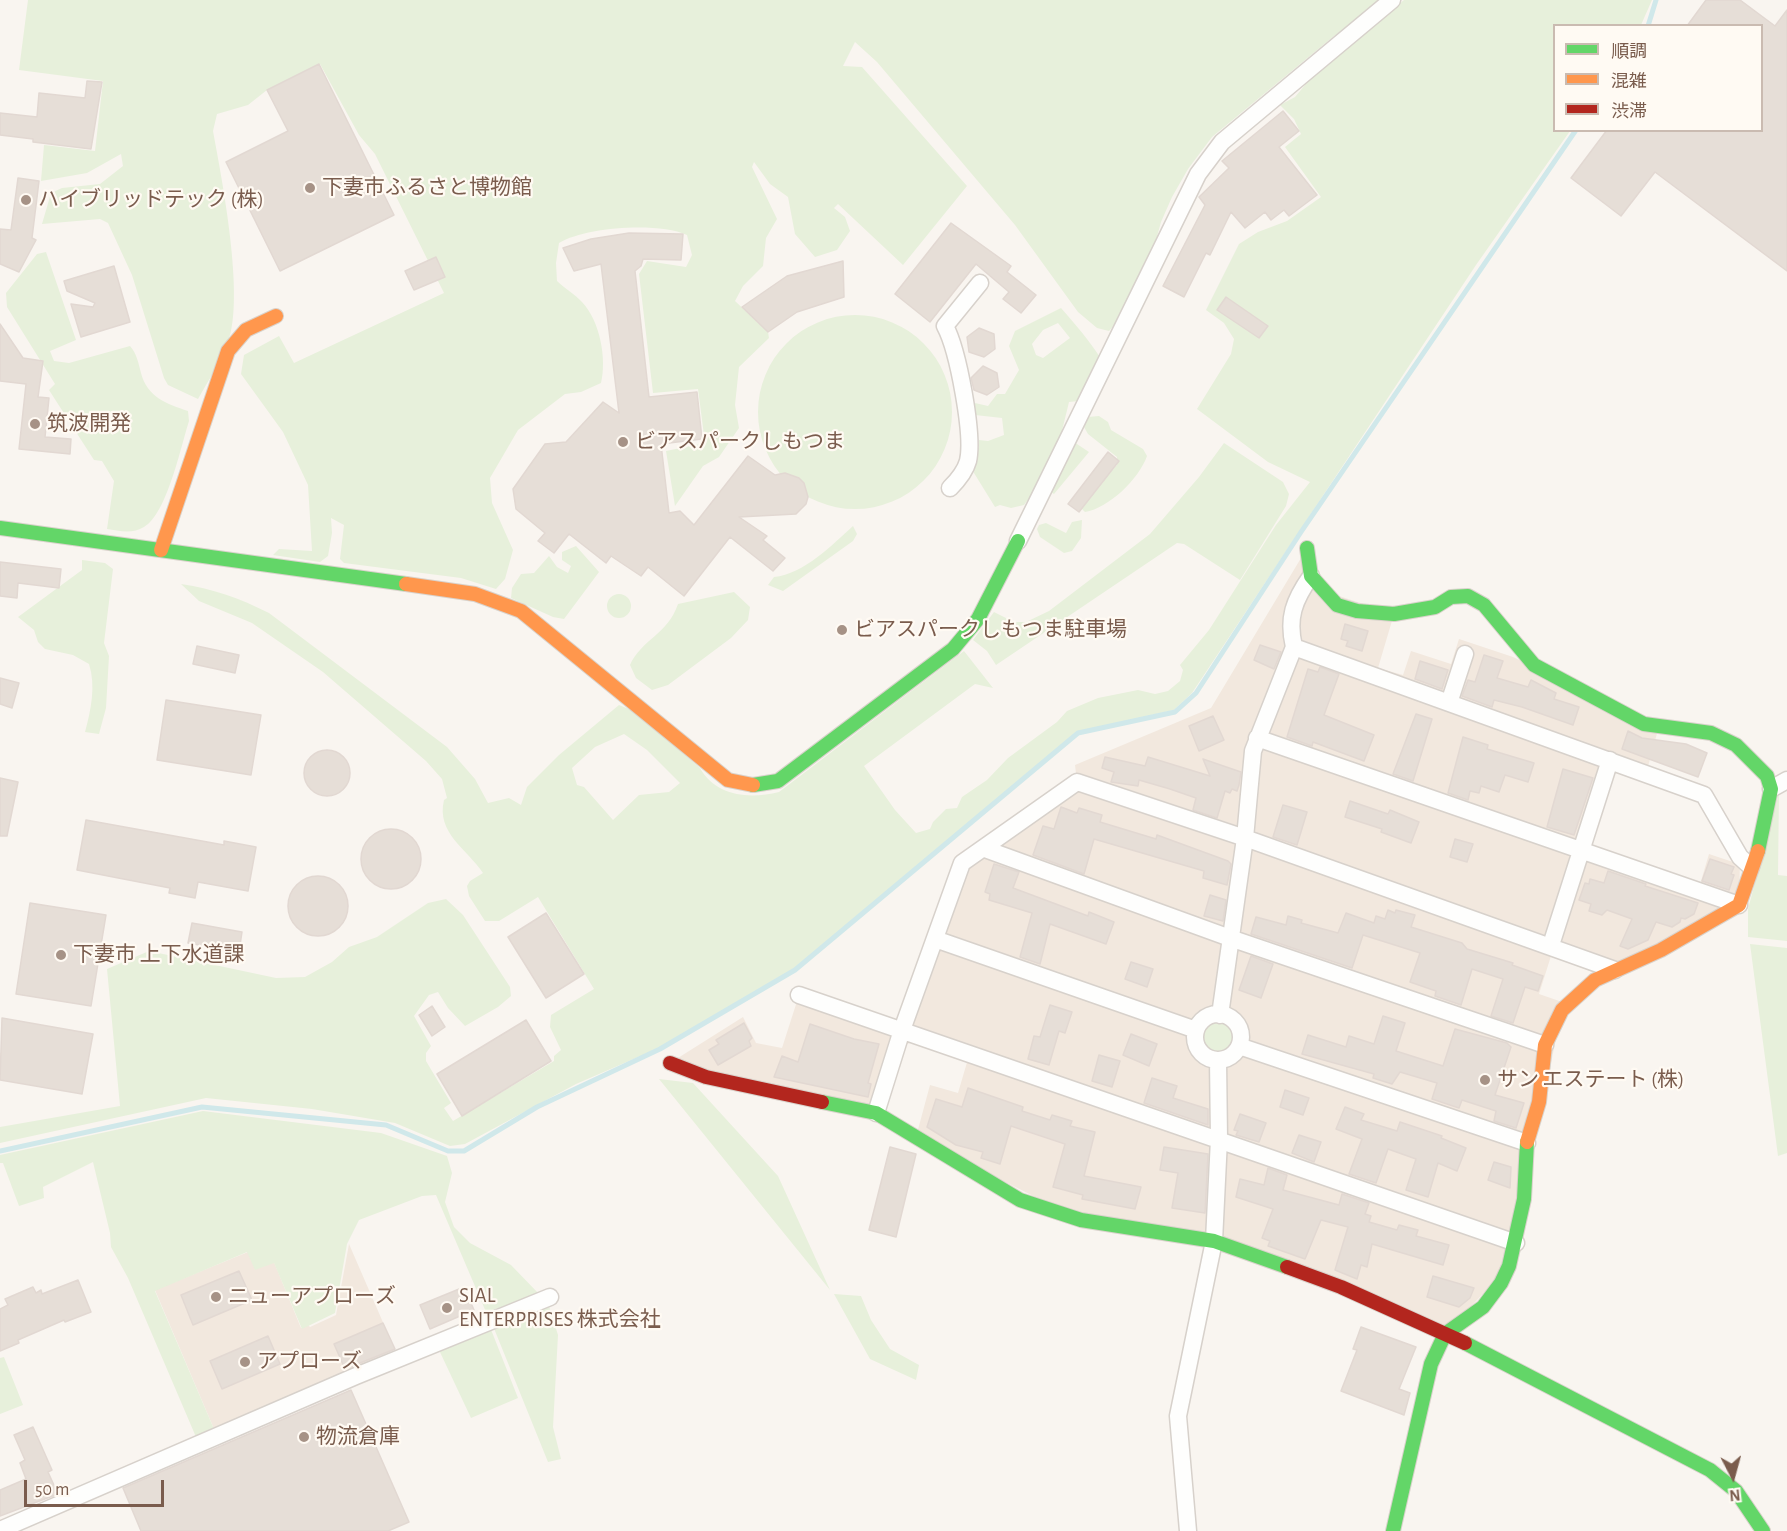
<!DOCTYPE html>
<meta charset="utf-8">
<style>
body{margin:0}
#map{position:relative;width:1787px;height:1531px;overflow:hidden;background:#f9f5f0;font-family:"Alegreya Sans","Noto Sans JP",sans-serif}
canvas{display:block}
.legend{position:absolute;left:1553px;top:24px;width:210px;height:108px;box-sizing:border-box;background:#fffaf3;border:2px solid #cabbb1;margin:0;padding:8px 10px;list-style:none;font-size:18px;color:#7a5c4d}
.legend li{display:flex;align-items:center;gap:12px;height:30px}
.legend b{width:30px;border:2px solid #cabbb1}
.north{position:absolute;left:1703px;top:1447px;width:60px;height:60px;-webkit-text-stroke:4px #fffaf3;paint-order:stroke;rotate:174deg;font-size:16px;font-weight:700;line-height:24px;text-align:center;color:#7a5c4d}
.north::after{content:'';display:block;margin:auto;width:21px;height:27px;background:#7a5c4d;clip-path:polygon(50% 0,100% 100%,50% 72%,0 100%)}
.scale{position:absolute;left:24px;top:1480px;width:140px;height:27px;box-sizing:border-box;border:3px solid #7a5c4d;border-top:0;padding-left:8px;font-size:18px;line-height:21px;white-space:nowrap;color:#7a5c4d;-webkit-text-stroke:4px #fffaf3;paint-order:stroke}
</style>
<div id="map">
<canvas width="1787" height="1531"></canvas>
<ul class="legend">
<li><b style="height:8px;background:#63d668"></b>順調</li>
<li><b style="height:8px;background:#ff974d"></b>混雑</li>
<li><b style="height:8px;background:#b3261e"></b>渋滞</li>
</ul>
<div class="north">N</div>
<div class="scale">50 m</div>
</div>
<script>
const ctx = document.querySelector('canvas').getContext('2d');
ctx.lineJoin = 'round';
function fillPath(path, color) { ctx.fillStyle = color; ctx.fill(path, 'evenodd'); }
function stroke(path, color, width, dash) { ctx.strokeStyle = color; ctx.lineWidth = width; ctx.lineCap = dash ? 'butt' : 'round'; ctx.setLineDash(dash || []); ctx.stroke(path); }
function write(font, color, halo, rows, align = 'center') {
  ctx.font = font + ' "Alegreya Sans","Noto Sans JP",sans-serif'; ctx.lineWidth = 4.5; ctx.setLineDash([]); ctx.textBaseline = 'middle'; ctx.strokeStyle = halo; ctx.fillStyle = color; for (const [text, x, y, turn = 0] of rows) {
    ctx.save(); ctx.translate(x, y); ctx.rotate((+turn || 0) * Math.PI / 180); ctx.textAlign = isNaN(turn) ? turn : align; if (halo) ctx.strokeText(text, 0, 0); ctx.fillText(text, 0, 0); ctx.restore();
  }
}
fillPath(new Path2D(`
 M1307,548L1321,590L1394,614L1378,668L1403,675L1411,651L1451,664L1459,639L1513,657L1659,726L1646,774L1611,761L1579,851L1698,891L1709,854L1736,863L1740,857L1739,905L1603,976L1551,956L1539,994L1568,1004L1562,1010L1509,1266L1445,1334L1214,1241L1081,1220L916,1137L930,1085L958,1093L968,1059L912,1042L905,1045L883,1117L670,1063L743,1017L756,1043L782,1048L799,995L902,1030L962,863L1077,782L1075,765L1211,708Z
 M349,1244L395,1350L214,1429L155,1290L248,1252L274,1262L301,1328L308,1325L310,1327L336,1315Z`), '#f2e8de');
fillPath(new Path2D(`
 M28,0H1385L1334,36L1212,137L1188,169L1172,197L1161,222L1150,262L1118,321L1109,331L1097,328L1078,312L1015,225L877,62L855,42L843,66L862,67L967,186L903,265L838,204L834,208L845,217L850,231L837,250L815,257L795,234L788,197L770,184L754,162L752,167L777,219L766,238L763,266L743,286L735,301L768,332L769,338L739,367L735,405L739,428L719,457L703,466L675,506L666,451L705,443L698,389L653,393L639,274L647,261L686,267L692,255L687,235C658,222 586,227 559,243L556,263L557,281C565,289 575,294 582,302C600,321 607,359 601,383L581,392L565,394L518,430L490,478L492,503L513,550L505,579L496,589L461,578L344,563L340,559L344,525L331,518L332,533L328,556L320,562L273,555L279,549L312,551L308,485L283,432L241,374L244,355L279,336L294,363L444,293L375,154L359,135L320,64L267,90L248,105L217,114L213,131C222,180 245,297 228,342C221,362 208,381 198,399L168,385L164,378L132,275L108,223L100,219L42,224L51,193L62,188L100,184L123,166L121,154L87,173L41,181L44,145L95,151L103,81L19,70Z
 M1404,0H1652L1641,25L1554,26V130L1570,131L1476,265L1192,693L1174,710L1078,732L794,969L659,1048L576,1084L465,1144L450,1146L395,1123L312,1109L206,1098L0,1143V1127L120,1106L107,969L149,951L276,978L305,977L332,962L349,947L377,937L428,903L446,899L463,915L510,987L511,996L498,1007L465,1026L448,1008L438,992L429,995L414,1016L431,1046L426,1053V1061L451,1103L444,1108L453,1121L554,1061V1056L561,1050L550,1027L551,1015L594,989L538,897L499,921H485L469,896L467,886L470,881L483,873C467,849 436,833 444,800L447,798L442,779L426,761L323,672L252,623L199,601L181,584C214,589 239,598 269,613L447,747L475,779L488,803L509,798L521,805L527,787L559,755L619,705L636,712L700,768C716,797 750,799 779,792L964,651L993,688L975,684L864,766L895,810L916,833L930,829L933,822L946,809L957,808L962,797L987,780L1008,758L1057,722L1067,711L1098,698L1138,690L1155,694L1168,691L1180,681L1183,670L1180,665L1209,630L1276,525L1310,482L1268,462L1197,409L1231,354L1234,339L1224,323L1206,310L1239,244L1258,232L1287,221L1321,197L1285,147L1301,134L1294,119L1280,105L1295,97L1315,73ZM624,734L647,750L680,783L669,792L639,795L613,820L584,787L577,785L572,768L595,747Z
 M46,252L76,340L50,351L54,361L69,363L130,346C137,354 138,362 141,373C147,397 167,404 188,411L189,421C181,446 167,514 144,527C133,534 119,531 107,529L114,481L102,461L94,460L49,390L55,384L7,307L6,293L37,254Z
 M1061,308C1075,324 1090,341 1101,359L1079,401L1069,402L1060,439L1036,489L1024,505L1011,508L1000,505L995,507L974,473L976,447L979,448V440L988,441L1004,435L1002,418L975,415V403L988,406L997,394H1005L1019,370L1009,346L1015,331ZM1058,323L1070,338L1043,358L1036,355L1032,344L1043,330Z
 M758 412a97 97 0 1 1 194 0a97 97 0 1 1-194 0Z
 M1099,416L1108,422L1111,430L1143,449L1147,456C1139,479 1109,508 1085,512L1082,509V503L1117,465V457L1088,434L1084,427L1088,417Z
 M1074,442L1089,452L1054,494L1048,490Z
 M1224,443L1283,482L1289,494L1286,506L1240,580L1184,544L1177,543L996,665L987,651L973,640L994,612L1014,622H1026L1049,611L1150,534L1199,477Z
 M1082,520L1081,538L1072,551L1064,553L1040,537L1037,529L1039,525L1046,523L1066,533L1072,522Z
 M853,526L857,534L853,541L783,591L768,585L774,577C804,574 832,545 853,526Z
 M576,546L599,572L564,619L553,617L511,598L512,588L521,574L534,573L549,556L557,567L568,573L571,566L562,560V552Z
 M82,560L105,563L113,569L104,643L109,656L106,708L99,734L85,732C91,710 96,686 89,664L73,655L45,649L38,642L34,630L18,617L82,570Z
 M734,592L750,607L748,620L731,638L668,685L652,690L636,678L630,665C641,640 668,634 678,604Z
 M607 606a12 12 0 1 1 24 0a12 12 0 1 1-24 0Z
 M1779,793L1778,875L1787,876V941L1748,937V909Z
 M1750,944L1787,948V1153L1778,1156Z
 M1203 1038a15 15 0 1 1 30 0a15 15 0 1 1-30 0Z
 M659,1079L693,1083L778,1176L830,1290Z
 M203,1111L381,1133L447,1156L452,1173L445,1202L454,1227L470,1243L511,1265L540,1295L486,1312L436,1195L422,1196L359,1220L347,1244L335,1313L302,1329L274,1263L255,1270L247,1252L155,1291L214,1429L196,1437L128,1278L111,1247L110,1233L93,1162L43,1187L44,1198L19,1206L3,1163H0V1155Z
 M834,1294L861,1296L871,1320L890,1349L919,1365L916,1380L870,1359Z
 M548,1303L558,1335L553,1427L561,1459L548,1462L493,1326Z
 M490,1327L518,1398L471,1418L439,1350Z
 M4,1357L23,1405L0,1414V1358Z`), '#e7f0db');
stroke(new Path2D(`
 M1648,26L1656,0
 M0,1151L202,1107L386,1125L448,1151H464L537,1107L660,1049L795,970L1078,733L1175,712L1196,693L1301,532L1576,130`), '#d0e8ea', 5);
const building = new Path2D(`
 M1706,0H1740L1775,26L1787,10V271L1655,172L1621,216L1571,178L1607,130H1761V26H1687Z
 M319,64L394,215L280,271L226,162L288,131L267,90Z
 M87,81L102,82L91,149L33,142V139L0,135V113L37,117L39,93L85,98Z
 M1283,111L1299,131L1279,147L1317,195L1289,216L1284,210L1271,220L1265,212L1245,228L1231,212L1210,255L1206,253L1184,297L1163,286L1205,205L1199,197L1229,168L1222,161Z
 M18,178L39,181L32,238L36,240L19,272L0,264V229L11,230Z
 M951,223L1011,266L1007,272L1036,295L1021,313L1003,299L1009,292L976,264L930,322L895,294Z
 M629,233L683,234L681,260L643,259L641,266L635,271L649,397L697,392L702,439L661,444L669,513L680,511L694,525L748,456L775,475L785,473L799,478L804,483L808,497L806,504L796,514L739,517L767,536L763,540L785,558L773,571L730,537L684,596L648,567L641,576L611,556L606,563L569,534L554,553L538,541L545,533L516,509L513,489L545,444L566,442L603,402L619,413L601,264L574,271L563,248L591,239Z
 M436,257L445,277L414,290L405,271Z
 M843,261L844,297L797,312L768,332L742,307L787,276Z
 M114,266L130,322L81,337L71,304L93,307L95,303L67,291L64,281Z
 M1226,297L1268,326L1259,338L1217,310Z
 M0,324L23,358L43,361L38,397L49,398L45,437L71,439L70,454L19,449L26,384L0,381Z
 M979,328L994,334L995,349L984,357L969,352L967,337Z
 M983,366L997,373L999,387L987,395L974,390L971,378Z
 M1108,452L1119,461L1079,512L1068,504Z
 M0,562L61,569L59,588L18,583L17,598L0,596Z
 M1345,624L1368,631L1362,651L1346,646L1348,641L1341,639Z
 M1260,645L1281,652L1274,669L1254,660Z
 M197,646L239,655L235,673L193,664Z
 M1484,655L1503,661L1497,678L1528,687L1531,680L1556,693L1554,699L1579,707L1573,725L1522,707L1494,700L1492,707L1462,696L1468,680L1475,682Z
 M1420,661L1448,670L1442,689L1415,679Z
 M1320,667L1339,674L1324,715L1374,735L1364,761L1313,742L1312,746L1287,737L1308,669L1318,672Z
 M0,678L19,683L12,708L0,704Z
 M166,700L261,715L251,775L157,760Z
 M1416,714L1432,719L1413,781L1393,774Z
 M1213,716L1224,740L1199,751L1189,726Z
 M1628,731L1642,738L1686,744L1707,753L1698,777L1622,749Z
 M1463,737L1488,745L1487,749L1534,763L1528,782L1505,775L1499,792L1481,786L1479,793L1470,791L1468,800L1448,793Z
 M304 773a23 23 0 1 1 46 0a23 23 0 1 1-46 0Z
 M1105,757L1145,766L1148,757L1210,776L1203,759L1241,772L1239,785L1237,791L1232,789L1230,793L1225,791L1217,818L1193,810L1196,798L1170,789L1139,780L1138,786L1111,782L1114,772L1102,768Z
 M1563,769L1593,778L1574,835L1547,827Z
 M0,778L18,782L7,836H0Z
 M1350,801L1388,814L1390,810L1419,822L1411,843L1381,832L1382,829L1345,817Z
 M1283,805L1307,812L1297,845L1273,837Z
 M1061,807L1077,813L1079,808L1102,815L1100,822L1156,839L1157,835L1228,861L1231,864L1227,885L1203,878L1204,871L1094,839L1084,874L1033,855L1043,826L1054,829Z
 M86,820L224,845V841L256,847L248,891L198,882L195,898L169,893L170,888L77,870Z
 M361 859a30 30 0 1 1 60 0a30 30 0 1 1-60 0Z
 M1455,839L1473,844L1467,862L1450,857Z
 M1710,859L1734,867L1731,874L1734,875L1729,890L1702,881Z
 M994,864L1019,872L1013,888L1088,916L1089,912L1114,922L1106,944L1050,924L1040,964L1020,957L1032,913L989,900L990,894L985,892Z
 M1608,871L1646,884L1645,886L1698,903L1694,914L1685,919L1681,918L1680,922L1672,927L1656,922L1648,940L1628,949L1620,946L1632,919L1607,910L1602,915L1589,911L1591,904L1579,900L1585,883L1589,884L1590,879L1604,883Z
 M288 906a30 30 0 1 1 60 0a30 30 0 1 1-60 0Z
 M1210,895L1226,900L1223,921L1204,916Z
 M30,903L106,915L91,1006L16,994Z
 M1388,910L1395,913L1396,910L1415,915L1411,927L1462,943L1467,949L1513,963L1512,965L1543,976L1538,991L1525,987L1513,1023L1491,1016L1503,979L1472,969L1461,1005L1435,996L1436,991L1410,982L1420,953L1363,935L1352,968L1251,934L1256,917L1286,925L1288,916L1302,920L1301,923L1338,933L1346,913L1374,923L1376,916L1385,919Z
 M546,913L584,974L546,998L508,937Z
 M192,923L242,932L239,952L188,943Z
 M1251,956L1273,964L1261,998L1239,990Z
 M1131,962L1153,969L1147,987L1125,979Z
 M1050,1005L1072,1012L1065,1033L1059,1031L1049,1065L1028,1059L1034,1036L1040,1037Z
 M432,1006L445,1027L432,1036L419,1015Z
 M1383,1016L1405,1023L1396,1051L1443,1066L1455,1029L1507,1043L1511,1047L1495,1095L1524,1103L1516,1128L1494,1121L1496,1111L1462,1100L1459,1108L1432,1099L1437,1083L1400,1072L1392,1084L1373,1078L1374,1074L1302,1054L1308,1035L1346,1047L1349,1036L1374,1044Z
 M2,1018L93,1034L82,1094L0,1080Z
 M526,1020L551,1061L462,1116L437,1074Z
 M744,1023L752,1038L749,1041L751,1046L718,1065L709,1050L719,1044L716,1040Z
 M810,1024L854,1039L879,1044L868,1083L871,1084L868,1097L774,1077L782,1056L798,1062Z
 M1131,1034L1157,1044L1149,1066L1123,1055Z
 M1099,1055L1120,1061L1112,1087L1092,1081Z
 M1152,1078L1177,1086L1173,1098L1208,1109V1125L1144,1103Z
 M968,1088L1023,1107L1022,1111L1050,1120L1052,1115L1072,1121L1070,1126L1095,1132L1084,1176L1141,1187L1135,1209L1082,1199L1083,1195L1053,1187L1065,1144L1011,1126L1000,1164L981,1158L983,1152L956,1145L927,1127L936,1099L962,1107Z
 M1285,1090L1309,1098L1303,1115L1280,1107Z
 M1345,1107L1364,1114L1361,1120L1397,1131L1400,1122L1442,1136L1441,1138L1466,1148L1457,1171L1438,1163L1428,1197L1406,1190L1416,1159L1388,1149L1376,1183L1349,1174L1362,1139L1336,1129Z
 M1240,1114L1266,1123L1259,1142L1236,1135L1238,1131L1234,1130Z
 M1299,1135L1321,1142L1314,1162L1292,1153Z
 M890,1147L916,1154L896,1237L869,1230Z
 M1164,1147L1208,1154L1205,1213L1172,1208L1178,1173L1160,1170Z
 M1494,1162L1511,1167L1510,1188L1488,1180Z
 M1268,1168L1287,1175L1283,1190L1339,1205L1342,1194L1369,1203L1365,1214L1371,1216L1369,1222L1397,1230L1399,1225L1418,1230L1416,1236L1449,1245L1443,1265L1372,1244L1367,1267L1361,1265L1357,1279L1335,1270L1348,1227L1321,1220L1305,1259L1268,1246L1270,1241L1262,1238L1273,1209L1236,1197L1240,1179L1264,1185Z
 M239,1271L252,1300L193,1325L181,1295Z
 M1433,1276L1474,1288L1470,1298L1459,1307L1427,1297Z
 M78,1280L91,1312L65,1322L64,1320L18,1340L19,1343L0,1351V1309L8,1305L5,1299L33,1287L36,1293L41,1290L42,1294Z
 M464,1287L474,1310L430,1329L420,1305Z
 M383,1323L395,1349L345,1369L334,1344Z
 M1361,1327L1416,1347L1399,1389L1410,1393L1404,1415L1341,1391L1357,1350L1353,1349Z
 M268,1336L280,1364L222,1389L210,1361Z
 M351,1390L409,1522L388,1531H141L123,1488Z
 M33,1427L52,1470L48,1472L58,1494L0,1516V1490L26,1479L20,1463L25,1460L14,1435Z`);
fillPath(building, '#e6ded7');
stroke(building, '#e2d8d2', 1.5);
const street = new Path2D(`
 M950,488C958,480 965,472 968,461C974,435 958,350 945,326L980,283
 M1018,541L1198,174L1222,142L1392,0
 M1294,647L1704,795L1740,857L1751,867
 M1449,703L1465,654
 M1257,738L1739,905
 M1771,789L1787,780
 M985,849L1230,938L1545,1045
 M935,939L1196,1030
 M1551,945L1610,760
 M799,995L1516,1243
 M1195 1037a23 23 0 1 1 46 0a23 23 0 1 1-46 0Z
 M1220,1015L1245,838L1253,751L1294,647C1287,618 1294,600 1311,576
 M1239,1046L1527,1143
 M876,1113L902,1030L962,863L1077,782L1245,838L1615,970
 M0,1530L356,1376L550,1297
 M1188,1531L1178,1416L1214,1241L1219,1139L1218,1060`);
const fast = new Path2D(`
 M0,528L406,584
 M1307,548L1311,576L1337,605L1357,611L1394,614L1435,607L1451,597L1468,596L1484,605L1534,665L1644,724L1711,733L1736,745L1767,776L1771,789L1758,851
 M753,785L778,781L953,649L978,619L1018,541
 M822,1102L876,1113L1020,1200L1081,1220L1214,1241L1287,1267
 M1465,1343L1710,1470L1736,1491L1763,1531
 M1393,1531L1431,1364L1445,1334L1483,1307L1501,1283L1509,1266L1524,1199L1527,1142`);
const slow = new Path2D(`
 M161,550L228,351L246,330L276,316
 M406,584L475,594L521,611L728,780L753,785
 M1527,1142L1539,1102L1545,1045L1562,1010L1595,980L1661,950L1739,905L1758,851`);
const jam = new Path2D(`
 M670,1063L706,1077L822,1102
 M1287,1267L1341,1287L1465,1343`);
stroke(street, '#d7d1cb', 19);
stroke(fast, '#d9d2cb', 16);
stroke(slow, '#d9d2cb', 16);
stroke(jam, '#d9d2cb', 16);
stroke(street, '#fefefd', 16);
stroke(fast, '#63d668', 14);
stroke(slow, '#ff974d', 14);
stroke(jam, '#b3261e', 14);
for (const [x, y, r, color] of [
 [310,188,6,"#a69286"],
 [26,200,6,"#a69286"],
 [35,424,6,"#a69286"],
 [623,442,6,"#a69286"],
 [842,630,6,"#a69286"],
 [61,955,6,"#a69286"],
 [1485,1080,6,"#a69286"],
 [216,1297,6,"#a69286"],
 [447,1308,6,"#a69286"],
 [245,1362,6,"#a69286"],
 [304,1437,6,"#a69286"]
]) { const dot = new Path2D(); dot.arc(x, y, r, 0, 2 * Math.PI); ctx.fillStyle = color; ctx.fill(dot); stroke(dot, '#fffaf3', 2); }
write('21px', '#7a5c4d', '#fffaf3', [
 ["下妻市ふるさと博物館",322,188],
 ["ハイブリッドテック (株)",38,200],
 ["筑波開発",47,424],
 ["ビアスパークしもつま",635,442],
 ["ビアスパークしもつま駐車場",854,630],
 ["下妻市 上下水道課",73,955],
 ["サン エステート (株)",1497,1080],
 ["SIAL",459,1296],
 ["ENTERPRISES 株式会社",459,1320],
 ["ニューアプローズ",228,1297],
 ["アプローズ",257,1362],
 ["物流倉庫",316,1437]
], 'left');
</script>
